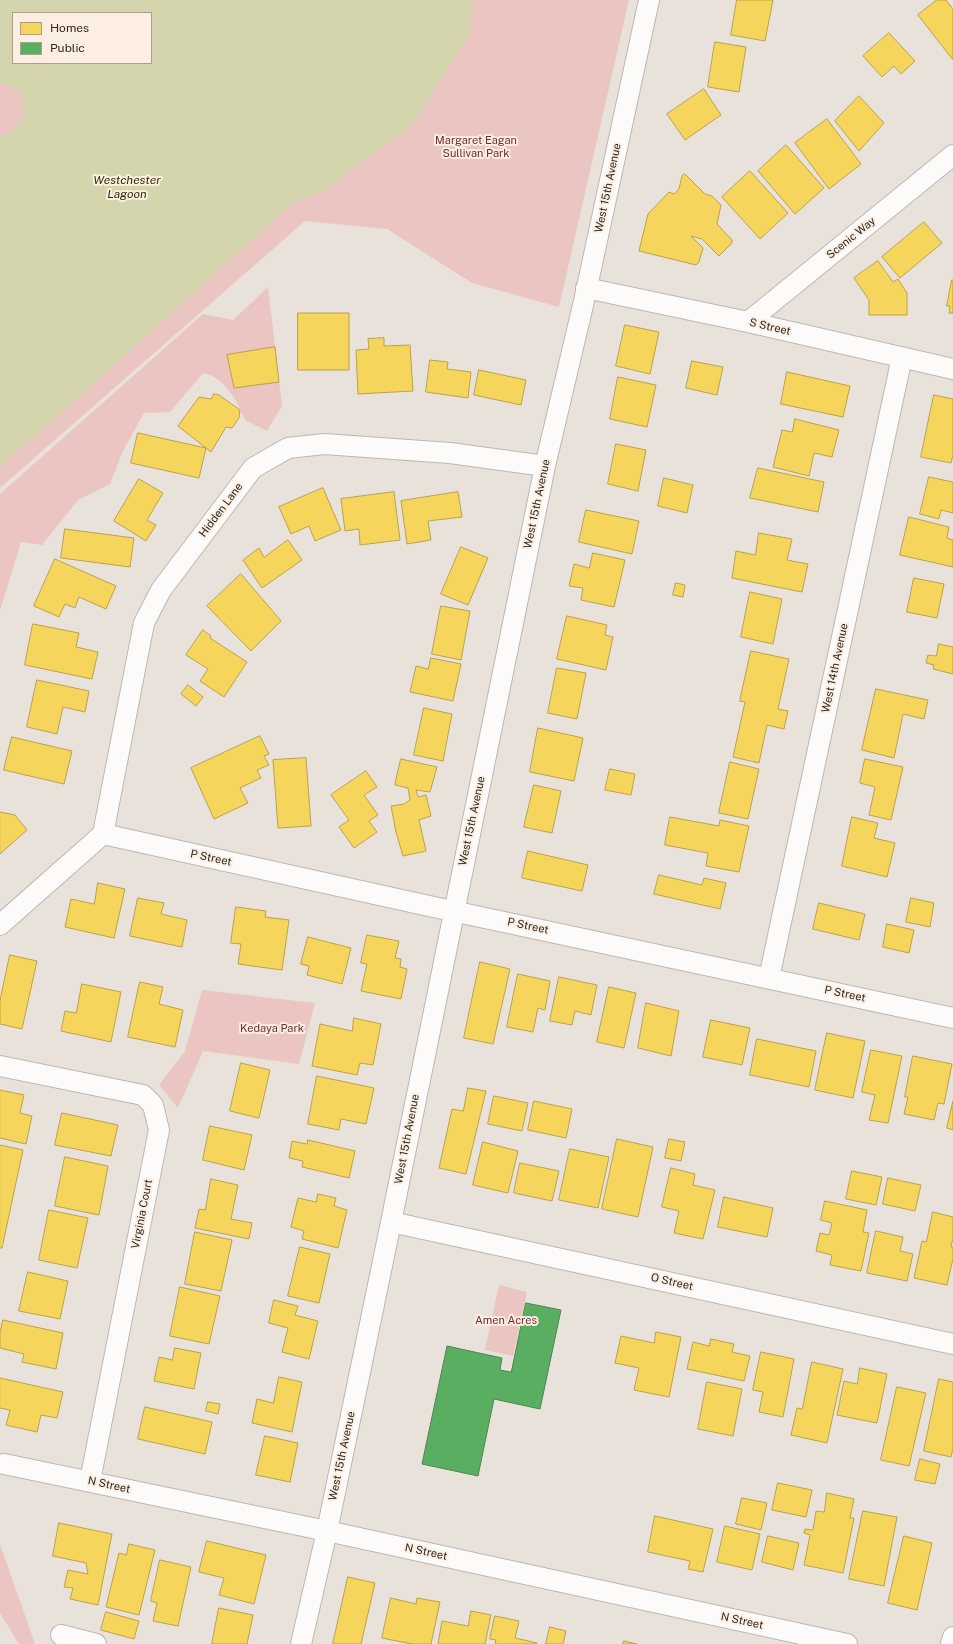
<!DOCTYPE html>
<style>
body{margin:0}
#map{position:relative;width:953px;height:1644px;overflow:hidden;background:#e9e2db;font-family:"Public Sans",sans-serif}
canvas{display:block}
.legend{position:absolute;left:12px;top:12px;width:140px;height:52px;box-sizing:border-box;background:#fcefe2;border:1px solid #a99f96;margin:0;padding:5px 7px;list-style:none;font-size:12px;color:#2d2824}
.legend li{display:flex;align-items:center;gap:8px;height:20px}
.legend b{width:20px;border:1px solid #a99f96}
</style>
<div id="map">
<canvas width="953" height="1644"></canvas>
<ul class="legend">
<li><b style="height:11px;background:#f6d55c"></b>Homes</li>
<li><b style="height:11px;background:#5aae61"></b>Public</li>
</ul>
</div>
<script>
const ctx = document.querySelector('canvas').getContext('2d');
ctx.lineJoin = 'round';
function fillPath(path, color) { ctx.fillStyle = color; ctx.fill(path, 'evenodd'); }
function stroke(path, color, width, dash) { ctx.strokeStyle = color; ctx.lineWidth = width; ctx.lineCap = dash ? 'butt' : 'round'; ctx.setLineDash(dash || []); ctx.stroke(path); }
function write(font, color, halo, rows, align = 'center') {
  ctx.font = font + ' "Public Sans",sans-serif'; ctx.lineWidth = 4; ctx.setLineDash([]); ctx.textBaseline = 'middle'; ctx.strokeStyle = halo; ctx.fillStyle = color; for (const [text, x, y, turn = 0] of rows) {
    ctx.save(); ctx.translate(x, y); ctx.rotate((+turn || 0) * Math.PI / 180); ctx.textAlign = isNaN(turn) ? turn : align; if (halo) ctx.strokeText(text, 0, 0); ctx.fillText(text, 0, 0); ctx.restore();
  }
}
fillPath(new Path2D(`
 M434,0H629L559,307L472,283L387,229L305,221L0,488V435Z
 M5,82L21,94L25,117L12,131L0,137V86Z
 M268,287L282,406L267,431L245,420C237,401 225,377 203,373L170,412L144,413L123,451L110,484L78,500L42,545L21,542L0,611V494L203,314L233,320Z
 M202,990L315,1003L299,1064L203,1051L178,1108L159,1085L185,1051Z
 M499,1285L527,1292L513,1356L485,1350Z
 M0,1544L35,1644H19L0,1613Z`), '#eac5c2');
fillPath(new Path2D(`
 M0,0H472L470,33L412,125L322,192L293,203L49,424L0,466V137L12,131L25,117L21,94L5,82L0,86ZM13,13H151V63H13Z`), '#d5d5ad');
const homes = new Path2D(`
 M737,0H773L765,41L731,35Z
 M937,0H946L953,9V60L918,15Z
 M889,33L915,61L901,74L894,66L882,77L863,56Z
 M715,42L746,47L739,92L708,87Z
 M704,89L721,115L685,140L667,114Z
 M859,96L884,123L859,151L835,121Z
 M827,119L861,164L829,189L795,143Z
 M786,145L824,188L795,214L758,171Z
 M750,171L788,213L760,239L722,197Z
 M685,174L705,194L712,196L721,205L717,224L732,240V243L719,256L702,239L691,236L703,248L699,262L696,265L639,251L648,214L669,192L674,194L679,189L682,176Z
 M924,222L942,243L900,278L882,257Z
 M878,261L893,282L898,279L907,293V315H869V300L854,278Z
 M952,280H953V313H949L950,306H947Z
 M298,313H349V370H298Z
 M625,325L659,332L650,374L616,366Z
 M384,338V346L410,345L413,391L358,394L356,350L369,349L368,339Z
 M275,347L279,382L234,388L227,355Z
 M430,360L448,362L447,369L471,372L468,398L426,392Z
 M692,361L723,367L717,395L686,388Z
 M479,370L526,380L521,405L474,395Z
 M787,372L850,386L843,417L781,404Z
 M618,377L656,385L647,427L610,419Z
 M214,394L219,395L240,410L239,418L232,428L226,427L211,452L178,426L199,397L211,399Z
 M934,395L953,399V455L951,463L921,457Z
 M795,419L839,430L832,457L814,453L809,476L773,467L782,430L792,432Z
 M138,433L206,448L199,478L131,463Z
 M616,444L646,450L638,491L608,484Z
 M758,468L824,482L818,512L750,498Z
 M929,477L953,482V513L941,510L939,519L920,514Z
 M664,478L693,485L687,513L658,506Z
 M139,479L163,493L147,520L156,525L146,541L114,521Z
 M323,488L341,530L315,541L309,526L291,534L279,507Z
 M394,492L400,540L360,545L359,529L345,531L341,499Z
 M458,492L462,517L428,521L431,540L407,544L401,501Z
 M586,510L639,521L632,554L579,542Z
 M909,517L949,527L947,538L953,540V567L900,555Z
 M65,529L134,538L130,567L61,558Z
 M759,533L792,539L787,560L808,564L802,592L732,578L736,551L755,555Z
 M288,540L302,560L262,588L243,560L259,548L264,557Z
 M461,547L488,558L468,605L441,594Z
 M593,553L625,560L614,607L581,600L583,588L569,586L574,564L589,568Z
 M55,559L116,586L106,609L79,597L75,608L65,604L59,617L34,606Z
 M241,574L281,621L251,651L207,606Z
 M914,578L944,584L937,618L907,612Z
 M676,583L685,585L683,597L673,595Z
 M750,592L782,599L773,644L741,637Z
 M441,606L470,611L461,660L432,654Z
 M567,616L607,625L605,635L613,637L606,670L557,659Z
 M33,624L79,633L76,647L98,652L92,679L25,665Z
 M203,630L211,636L210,638L247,662L224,697L200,681L208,669L186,655Z
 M939,644L953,647V674L933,669L934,665L926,663L928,655L936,656Z
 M751,651L789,659L778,709L788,711L784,729L767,725L759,763L733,757L745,702L740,701Z
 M431,658L461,664L453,701L410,692L416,666L428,669Z
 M557,668L586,673L577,719L548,713Z
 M37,680L89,691L85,712L63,707L57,734L27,727Z
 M188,685L203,697L196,706L181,694Z
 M876,689L928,700L924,719L903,714L894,758L862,750Z
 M424,708L452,714L443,761L414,755Z
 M538,728L583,738L574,781L530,772Z
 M260,736L269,754L264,756L269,765L257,770L261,778L240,788L248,803L214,819L191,768Z
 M12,737L72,751L64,784L4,770Z
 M306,758L311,826L278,828L273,760Z
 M401,759L437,767L430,792L416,790L418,797L426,795L431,816L419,820L426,851L403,856L396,832L391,806L404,804L410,800L408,788L395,785Z
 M865,759L903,767L891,820L869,815L875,787L860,783Z
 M730,762L759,769L748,819L719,813Z
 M610,769L635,774L631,795L605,790Z
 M366,771L377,787L364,795L378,815L369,821L377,832L354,848L339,827L349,820L331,795Z
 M534,785L561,791L552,833L524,827Z
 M0,812L15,815L27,830L0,854Z
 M670,817L719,826L720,820L749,826L739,872L706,866L708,853L665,845Z
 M852,817L878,823L874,838L895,843L887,877L842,866Z
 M528,851L588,865L582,891L522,878Z
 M659,875L702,885L704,878L726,883L720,909L654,894Z
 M98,883L125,889L114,938L65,927L71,899L94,904Z
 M138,898L164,903L161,914L187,920L182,947L130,936Z
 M911,898L934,903L930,927L906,922Z
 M819,903L865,914L859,940L813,929Z
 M236,907L266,911L265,917L289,920L282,970L238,964L241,944L231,943Z
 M887,924L914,930L909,953L883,947Z
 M367,935L399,941L395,958L401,959L400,967L407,969L401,999L361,991L367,964L361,963Z
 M308,937L351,948L342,984L307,975L309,966L301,964Z
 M10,955L37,961L22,1029L0,1024V1001Z
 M480,962L510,969L493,1044L464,1038Z
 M518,974L550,981L545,1010L538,1008L533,1032L507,1027Z
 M559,977L597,985L591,1015L575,1011L572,1025L550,1021Z
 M140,982L163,987L159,1004L183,1010L175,1047L128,1037Z
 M82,984L121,992L111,1042L61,1031L65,1011L76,1013Z
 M609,987L636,993L624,1048L597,1042Z
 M646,1003L679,1011L671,1056L638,1048Z
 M354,1018L381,1024L373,1065L360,1063L357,1075L312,1066L320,1024L352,1031Z
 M711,1020L750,1028L742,1065L703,1057Z
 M827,1033L865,1041L853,1098L815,1090Z
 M757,1039L816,1051L809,1087L750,1075Z
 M871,1050L902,1056L888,1123L869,1120L875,1095L862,1092Z
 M913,1056L952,1064L944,1104L938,1103L934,1120L904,1114L908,1097H905Z
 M241,1063L270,1070L259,1118L230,1111Z
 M317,1076L374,1088L366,1124L341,1119L339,1130L308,1124Z
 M468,1088L486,1091L466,1174L439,1168L452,1109L463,1111Z
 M0,1090L24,1095L20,1113L32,1116L26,1144L0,1138Z
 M494,1096L528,1103L522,1131L488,1124Z
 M534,1101L572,1109L566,1138L528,1130Z
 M953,1101V1130L947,1128Z
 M62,1113L118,1125L111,1156L55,1145Z
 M210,1126L252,1135L244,1170L203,1160Z
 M617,1139L653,1147L638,1217L602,1209Z
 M669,1139L685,1142L681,1161L665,1158Z
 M308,1140L355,1151L349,1178L302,1167L303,1161L289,1158L292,1141L307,1144Z
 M483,1142L518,1151L508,1193L473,1185Z
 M0,1145L23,1150L2,1248H0Z
 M570,1149L609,1157L598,1208L559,1200Z
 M65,1157L108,1166L99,1215L55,1206Z
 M520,1163L559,1171L552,1201L514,1193Z
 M671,1168L695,1174L693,1185L715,1190L703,1239L674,1233L679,1211L662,1207Z
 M852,1171L882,1177L876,1205L846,1199Z
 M888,1178L921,1185L915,1211L883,1204Z
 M211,1179L238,1185L231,1219L252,1223L249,1239L195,1228L199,1209L205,1210Z
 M318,1194L336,1198L334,1206L347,1210L338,1248L302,1239L304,1231L291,1227L298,1198L316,1202Z
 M724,1197L773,1208L767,1237L718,1227Z
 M825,1201L867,1210L863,1232L869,1233L861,1271L830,1265L832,1255L816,1251L820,1233L829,1235L832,1223L821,1220Z
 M49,1210L88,1218L77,1268L39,1260Z
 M933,1212L953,1217V1238L951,1247H953V1259L947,1285L914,1278L922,1241L926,1242Z
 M876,1231L903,1237L900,1251L913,1254L907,1281L867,1273Z
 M195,1232L232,1240L221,1291L185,1284Z
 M300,1247L330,1254L319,1303L288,1296Z
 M28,1272L68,1281L60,1319L19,1311Z
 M180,1287L220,1296L209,1344L170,1336Z
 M274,1300L298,1306L295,1315L318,1321L309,1359L282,1352L288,1328L269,1323Z
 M3,1320L63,1333L56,1369L22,1362L24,1354L0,1348V1334Z
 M656,1332L681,1337L669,1397L634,1390L639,1368L615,1363L621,1336L654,1343Z
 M711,1339L734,1344L732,1352L750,1356L744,1381L687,1369L693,1342L709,1346Z
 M175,1348L201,1353L194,1389L154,1381L159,1357L172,1360Z
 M761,1352L794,1359L783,1417L759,1412L763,1392L753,1390Z
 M812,1362L843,1369L827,1443L791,1435L797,1408L802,1409Z
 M860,1368L887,1374L877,1423L837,1415L844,1381L857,1384Z
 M279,1377L302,1382L292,1432L252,1423L257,1399L273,1403Z
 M0,1378L63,1392L57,1418L41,1415L37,1432L6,1425L10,1410L0,1408Z
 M939,1379L953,1382V1448L951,1457L924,1451Z
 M707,1382L742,1389L733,1436L698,1429Z
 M897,1387L926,1393L909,1466L881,1460Z
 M208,1402L220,1404L218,1414L206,1411Z
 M145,1407L212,1422L205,1454L138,1439Z
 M265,1436L298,1443L290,1482L256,1475Z
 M920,1459L940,1464L935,1484L915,1480Z
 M778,1483L812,1490L806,1517L772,1510Z
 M827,1493L854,1499L850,1518H854L843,1573L804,1565L810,1535L804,1533L805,1529L813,1530L816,1511L824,1512Z
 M742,1498L767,1503L761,1530L736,1524Z
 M863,1511L897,1517L884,1586L849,1579Z
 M655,1516L713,1529L703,1572L688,1569L690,1561L648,1552Z
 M59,1523L112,1534L98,1605L70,1599L73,1588L64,1587L68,1570L88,1574L86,1563L53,1556Z
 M725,1526L760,1534L752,1570L717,1562Z
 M768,1536L799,1543L793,1570L762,1562Z
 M904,1536L932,1543L917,1610L888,1603Z
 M207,1541L266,1555L254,1604L219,1595L224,1578L199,1572Z
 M129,1544L155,1550L139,1615L106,1607L119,1553L126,1555Z
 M160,1560L191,1567L178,1626L153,1621L157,1603L151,1601Z
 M348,1577L375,1583L361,1644H333Z
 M391,1598L416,1604L417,1598L440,1602L431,1644H412L382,1638Z
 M219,1608L253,1615L247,1644H212Z
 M471,1611L491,1615L485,1644H438L442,1621L468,1626Z
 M106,1612L139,1621L134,1639L101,1630Z
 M495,1616L519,1621L515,1638L537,1643V1644H495L496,1640L490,1639Z
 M550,1627L566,1631L563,1644H546Z
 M624,1641L637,1644H623Z`);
fillPath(homes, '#f6d55c');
stroke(homes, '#baa14b', 1);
const public = new Path2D(`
 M526,1303L561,1310L540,1409L494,1399L478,1476L422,1464L447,1346L502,1358L500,1370L511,1372Z`);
fillPath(public, '#5aae61');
stroke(public, '#4c864f', 1);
const minor = new Path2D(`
 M586,288L748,322L953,369
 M748,322L953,155
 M103,834L429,906L953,1018
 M103,834L144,623L161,590L253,468L288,448L324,444L450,453L545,466
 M0,925L103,834
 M769,978L902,357
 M0,1066L143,1095L153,1105L159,1130L90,1481
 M391,1222L953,1344
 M4,1464L327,1531L847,1644
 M61,1635L96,1644
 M301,1644L327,1531L388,1237L545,466L584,301L649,0
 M951,1644L953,1637`);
stroke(minor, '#bcb7b2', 22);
stroke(minor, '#fcfbfa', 20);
write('11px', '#73292f', '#fcefe2', [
 ["Margaret Eagan",476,141],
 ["Sullivan Park",476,154],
 ["Kedaya Park",272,1029],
 ["Amen Acres",506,1321]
]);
write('11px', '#2d2824', '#fcefe2', [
 ["West 15th Avenue",608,188,-78],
 ["Scenic Way",851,238,-39],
 ["S Street",770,327,13],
 ["West 15th Avenue",537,504,-78],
 ["Hidden Lane",221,510,-53],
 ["West 14th Avenue",835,668,-78],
 ["West 15th Avenue",472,821,-78],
 ["P Street",211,858,12],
 ["P Street",528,926,12],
 ["P Street",845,994,12],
 ["West 15th Avenue",407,1139,-79],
 ["Virginia Court",142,1214,-79],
 ["O Street",672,1282,13],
 ["West 15th Avenue",342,1456,-78],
 ["N Street",109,1485,12],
 ["N Street",426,1552,12],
 ["N Street",742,1621,12]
]);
write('italic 12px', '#2c2d01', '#fcefe2', [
 ["Westchester",127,180],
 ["Lagoon",127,194]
]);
</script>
